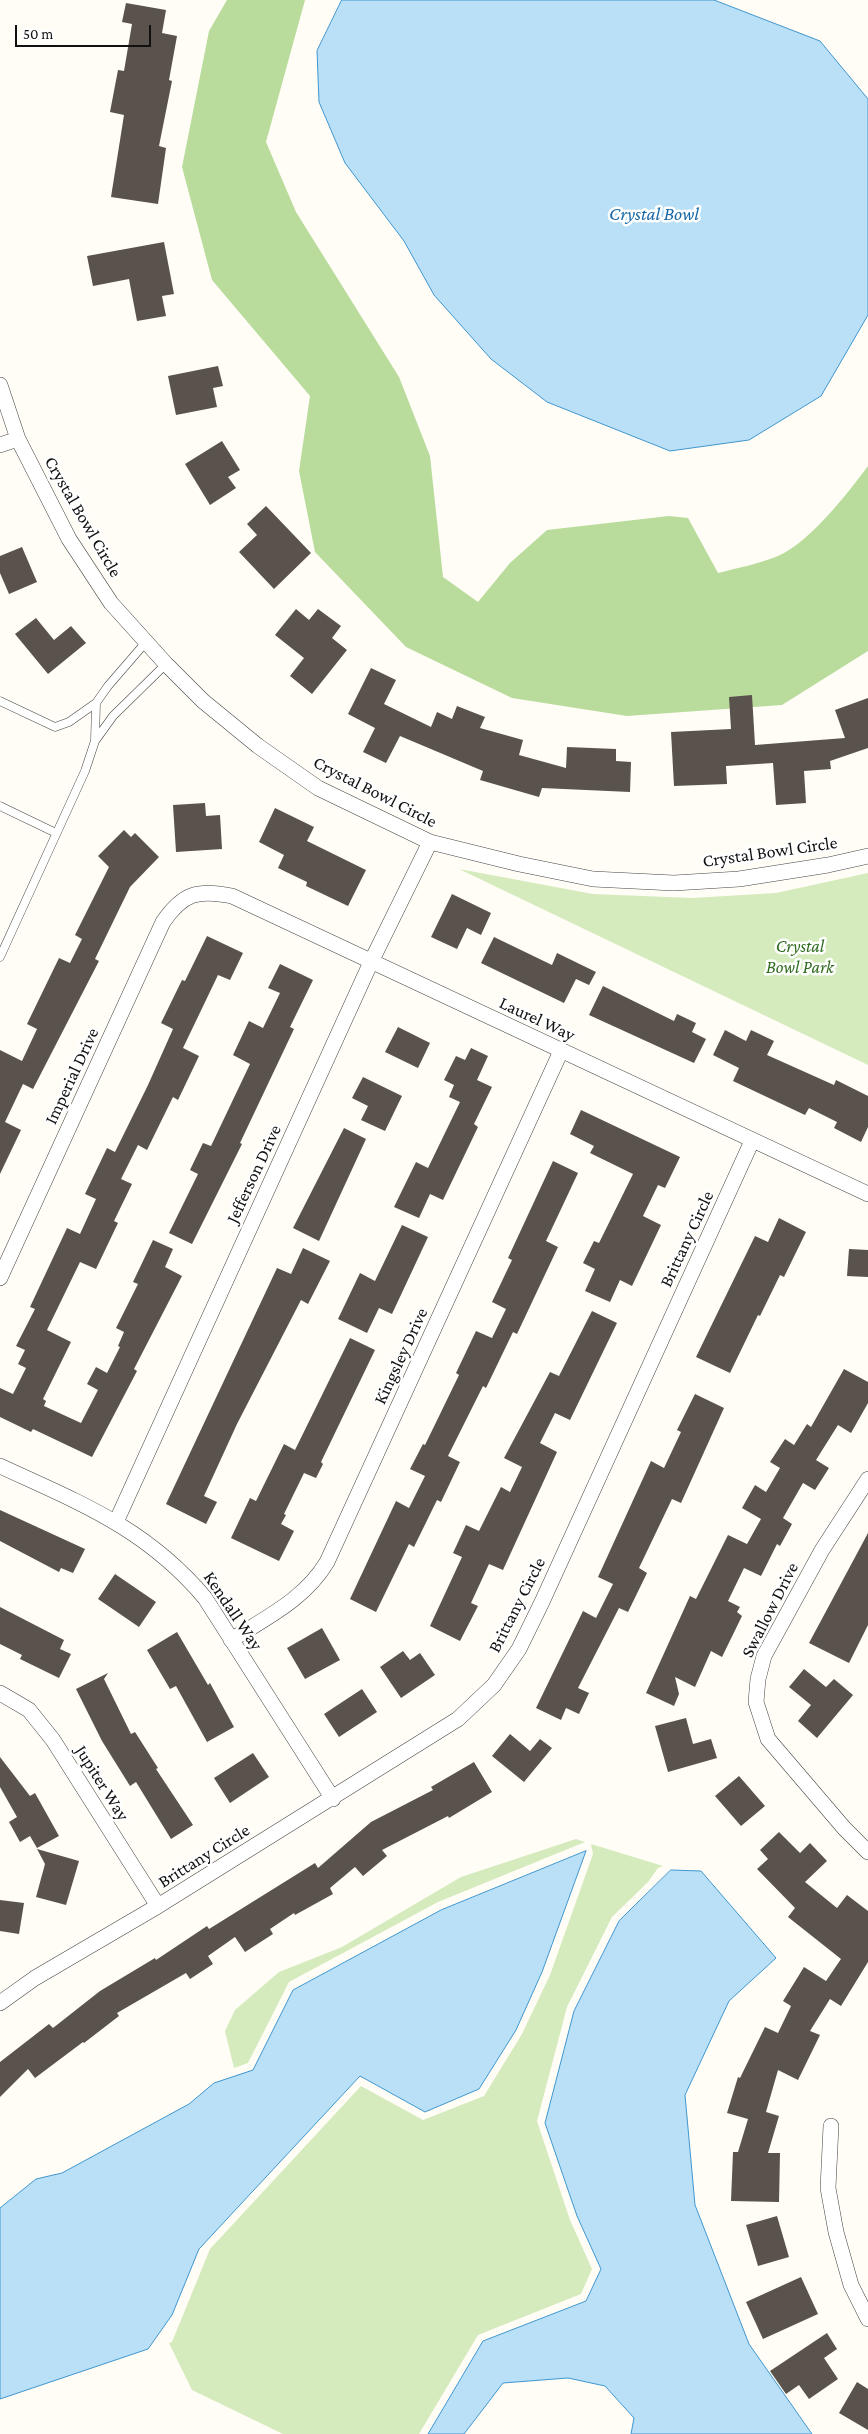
<!DOCTYPE html>
<style>
body{margin:0}
#map{position:relative;width:868px;height:2434px;overflow:hidden;background:#fffdf5;font-family:"Crimson Pro",serif}
canvas{display:block}
.scale{position:absolute;left:15px;top:25px;width:136px;height:22px;box-sizing:border-box;border:2px solid #111;border-top:0;padding-left:6px;font-size:15px;line-height:18px;white-space:nowrap;color:#111;-webkit-text-stroke:4px #fff;paint-order:stroke}
</style>
<div id="map">
<canvas width="868" height="2434"></canvas>
<div class="scale">50 m</div>
</div>
<script>
const ctx = document.querySelector('canvas').getContext('2d');
ctx.lineJoin = 'round';
function fillPath(path, color) { ctx.fillStyle = color; ctx.fill(path, 'evenodd'); }
function stroke(path, color, width, dash) { ctx.strokeStyle = color; ctx.lineWidth = width; ctx.lineCap = dash ? 'butt' : 'round'; ctx.setLineDash(dash || []); ctx.stroke(path); }
function write(font, color, halo, rows, align = 'center') {
  ctx.font = font + ' "Crimson Pro",serif'; ctx.lineWidth = 5; ctx.setLineDash([]); ctx.textBaseline = 'middle'; ctx.strokeStyle = halo; ctx.fillStyle = color; for (const [text, x, y, turn = 0] of rows) {
    ctx.save(); ctx.translate(x, y); ctx.rotate((+turn || 0) * Math.PI / 180); ctx.textAlign = isNaN(turn) ? turn : align; if (halo) ctx.strokeText(text, 0, 0); ctx.fillText(text, 0, 0); ctx.restore();
  }
}
fillPath(new Path2D(`
 M459,869L593,894L692,898L776,893L868,873V1065Z
 M576,1839L585,1842L438,1902L289,1982L248,2063L234,2068L225,2031L235,2010L279,1972L342,1947L461,1877Z
 M591,1844L663,1866L658,1868L648,1882L612,1917L567,2007L537,2121L570,2220L592,2269L581,2294L478,2335L419,2434H283L192,2390L169,2343L172,2342L210,2249L361,2086L423,2120L484,2096L522,2034L550,1975L593,1854Z`), '#d5ebbd');
fillPath(new Path2D(`
 M227,0H305L266,142L296,212L399,377L430,456L443,577L478,602L510,563L547,530L669,516L688,518L718,573C737,568 759,564 778,556C810,542 847,494 868,466V651L782,705L627,716L512,698L406,647L315,552L299,471L310,396L212,280L182,167L209,31Z`), '#b9dc9c');
const water = new Path2D(`
 M342,0H714L820,41L868,99V315L821,396L749,440L670,451L547,402L491,359L434,295L404,241L345,163L319,102L317,51Z
 M586,1851L542,1972L516,2030L479,2089L425,2112L360,2076L199,2249L172,2315L148,2349L0,2399V2208L36,2179L62,2173L189,2104L214,2083L253,2070L293,1990L441,1910Z
 M671,1870L701,1871L776,1958L729,2001L685,2095L695,2205L749,2344L812,2434H631L634,2418L605,2386L568,2378L503,2383L464,2434H428L483,2341L586,2301L601,2269L577,2216L545,2123L574,2011L619,1921Z`);
fillPath(water, '#b9e0f7');
stroke(water, '#3f96cf', 1);
fillPath(new Path2D(`
 M126,3L166,10L162,33L177,36L169,80L172,81L159,146L166,148L158,204L111,197L124,115L110,112L118,70L124,71L132,24L122,22Z
 M164,242L174,294L162,296L166,316L137,321L129,279L93,286L87,256Z
 M218,366L223,386L213,388L217,407L176,415L168,376Z
 M222,441L240,470L228,477L236,488L210,505L185,464Z
 M266,506L311,553L274,589L239,552L257,535L247,524Z
 M22,547L37,582L9,594L0,573V556Z
 M296,609L309,620L318,609L341,626L332,638L347,650L312,694L290,676L304,658L275,635Z
 M36,618L54,640L71,626L86,643L48,674L15,634Z
 M371,668L396,680L384,704L431,727L437,712L452,719L457,706L485,717L480,728L523,740L519,755L566,768L567,747L616,749V761L631,762L630,792L542,788L539,797L480,780L483,771L400,736L386,763L363,752L375,728L348,714Z
 M752,695L755,745L845,738L835,710L868,698V748L830,761L831,769L804,771L806,803L776,805L773,763L726,766L727,784L674,786L671,732L731,729L729,697Z
 M205,803L206,816L220,815L222,849L176,852L173,805Z
 M275,808L314,827L307,841L366,870L348,906L306,886L307,882L278,868L284,855L259,842Z
 M124,830L131,837L135,833L159,857L130,887L95,959L99,961L33,1089L23,1084L5,1122L21,1130L0,1174V1050L22,1061L37,1029L27,1024L59,958L70,963L82,939L75,935L109,867L98,856Z
 M452,894L491,913L481,935L467,928L457,949L431,937Z
 M207,936L243,953L230,980L218,975L183,1048L199,1056L178,1100L173,1097L147,1150L138,1145L121,1179L132,1184L114,1221L118,1223L96,1269L80,1262L47,1330L71,1342L43,1399L46,1401L44,1406L81,1423L98,1390L87,1384L96,1367L107,1373L120,1347L118,1346L124,1332L116,1328L138,1284L133,1282L153,1240L173,1249L165,1267L182,1276L134,1369L137,1371L92,1457L33,1429L31,1432L0,1417V1388L13,1394L26,1368L18,1364L25,1350L16,1346L35,1309L30,1307L67,1228L80,1234L96,1199L85,1194L107,1148L115,1152L148,1085L173,1029L161,1023L182,980L185,981Z
 M494,937L552,965L557,953L596,972L589,985L576,979L564,1003L481,963Z
 M280,964L313,980L290,1027L294,1029L240,1143L242,1144L192,1244L169,1233L198,1174L190,1170L203,1143L211,1146L250,1064L233,1055L249,1021L263,1028L280,993L268,988Z
 M603,986L674,1021L677,1014L696,1023L692,1032L706,1039L694,1063L589,1015Z
 M398,1027L430,1043L418,1068L385,1052Z
 M725,1030L746,1041L751,1030L774,1041L767,1055L834,1085L836,1080L868,1096V1127L861,1142L834,1128L837,1122L809,1108L805,1115L733,1081L739,1068L713,1055Z
 M471,1048L488,1056L477,1080L492,1087L474,1124L478,1127L443,1200L430,1194L419,1218L394,1207L416,1162L428,1168L460,1102L449,1097L454,1085L444,1080L456,1056L465,1060Z
 M363,1077L402,1096L385,1131L361,1120L368,1106L352,1098Z
 M581,1110L680,1157L665,1188L658,1185L643,1216L661,1225L632,1286L620,1280L610,1302L585,1291L595,1269L583,1263L594,1241L599,1243L633,1174L590,1153L594,1146L570,1134Z
 M344,1128L366,1139L319,1241L293,1228Z
 M553,1161L578,1173L546,1241L558,1247L517,1334L513,1332L486,1388L483,1386L448,1456L460,1462L441,1502L437,1500L414,1547L409,1544L376,1612L350,1599L396,1501L409,1508L425,1476L410,1469L423,1444L425,1445L459,1375L456,1373L476,1331L492,1338L506,1309L492,1302L512,1260L508,1258Z
 M779,1218L806,1232L784,1277L780,1275L760,1316L758,1315L730,1373L696,1357L755,1236L768,1242Z
 M402,1225L428,1237L392,1314L379,1308L367,1333L338,1319L360,1273L375,1281Z
 M303,1248L330,1261L308,1304L301,1300L237,1424L204,1496L217,1502L206,1524L166,1504L277,1268L291,1274Z
 M849,1249L868,1250V1277L847,1276Z
 M592,1311L617,1323L570,1420L555,1413L540,1443L557,1452L503,1570L489,1564L471,1603L478,1606L460,1641L430,1626L462,1557L453,1553L466,1525L479,1531L501,1487L510,1492L522,1467L504,1458L550,1372L559,1376Z
 M350,1338L375,1350L321,1462L323,1464L316,1478L304,1473L284,1514L286,1515L281,1524L294,1531L279,1561L231,1538L250,1498L256,1501L284,1444L295,1450Z
 M844,1369L868,1382V1403L851,1433L838,1425L816,1460L829,1468L815,1490L803,1483L783,1518L792,1524L780,1546L777,1544L761,1576L744,1568L728,1601L740,1607L737,1612L742,1616L722,1657L711,1651L695,1687L675,1677L679,1694L674,1706L646,1693L690,1596L696,1599L728,1535L747,1544L761,1519L742,1508L755,1485L766,1492L780,1468L770,1462L785,1439L794,1445L807,1424L811,1427Z
 M695,1394L724,1408L681,1503L672,1499L639,1568L647,1573L628,1612L619,1608L578,1688L589,1693L579,1714L566,1708L561,1720L536,1708L583,1611L596,1618L613,1584L598,1577L651,1461L664,1468L681,1432L677,1430Z
 M0,1510L85,1549L73,1573L61,1568L59,1572L0,1541Z
 M868,1533V1625L849,1663L809,1643Z
 M115,1574L156,1602L139,1627L98,1599Z
 M0,1607L64,1640L60,1649L71,1654L59,1678L20,1659L22,1655L0,1644Z
 M322,1628L340,1660L305,1679L287,1648Z
 M177,1632L208,1685L210,1683L234,1727L207,1742L176,1686L170,1689L147,1650Z
 M403,1651L410,1660L420,1653L435,1675L401,1698L380,1667Z
 M804,1669L826,1687L834,1679L853,1695L817,1738L798,1721L811,1705L789,1687Z
 M108,1673L104,1679L131,1734L135,1732L158,1768L156,1769L193,1825L171,1839L136,1782L130,1786L102,1741L76,1689Z
 M362,1689L377,1712L339,1737L324,1714Z
 M686,1718L693,1744L711,1739L717,1758L668,1772L655,1726Z
 M510,1734L530,1751L540,1739L552,1748L524,1782L492,1756Z
 M253,1753L269,1777L230,1803L214,1778Z
 M0,1757L30,1796L35,1793L59,1836L37,1848L30,1836L20,1842L9,1822L17,1817L0,1787Z
 M474,1762L492,1792L449,1818L448,1816L382,1850L387,1856L363,1876L355,1867L330,1888L333,1894L295,1915L294,1913L270,1929L273,1934L245,1952L235,1937L208,1956L213,1964L190,1979L186,1973L117,2013L119,2016L84,2043L83,2042L35,2078L28,2069L0,2097V2062L49,2024L53,2028L100,1991L155,1958L156,1960L207,1926L209,1929L315,1863L318,1868L371,1822L433,1790L431,1787Z
 M739,1776L765,1806L741,1826L715,1796Z
 M779,1832L800,1853L810,1843L827,1861L805,1882L837,1908L847,1895L868,1911V1962L841,2006L830,1999L810,2031L820,2035L798,2080L778,2070L766,2112L779,2116L768,2153H780L779,2202L731,2201L733,2152H738L748,2119L727,2113L738,2077L740,2078L765,2027L778,2033L791,2006L783,2001L804,1967L826,1981L841,1959L788,1917L795,1908L757,1869L768,1859L760,1850Z
 M37,1849L79,1861L66,1905L36,1897L45,1864Z
 M0,1900L24,1903L19,1934L0,1931Z
 M777,2216L789,2257L758,2266L746,2225Z
 M801,2277L818,2314L763,2339L746,2302Z
 M827,2333L837,2349L824,2358L838,2379L809,2399L799,2385L786,2394L770,2371Z
 M857,2382L868,2389V2430L839,2413Z`), '#5a524d');
const lane = new Path2D(`
 M0,701L55,727L69,722L96,703
 M95,741L113,716L166,664
 M0,806L56,833
 M0,957L85,771L95,741L96,703L108,686L146,642`);
const street = new Path2D(`
 M0,385L18,439L69,539L111,603L166,664L203,701L258,746L318,788L430,842L519,864L593,879L674,883L739,879L828,865L868,856
 M0,445L18,439
 M0,1278L163,922C183,893 198,889 232,896L868,1194
 M0,1466C80,1503 146,1528 205,1598L333,1799
 M868,1479L822,1550L764,1656L758,1679L756,1702L768,1739L844,1828L868,1852
 M116,1522L371,962L430,842
 M231,1640C267,1617 305,1599 327,1562L561,1051
 M0,1693L29,1710L53,1740L158,1906
 M0,2003L35,1978L158,1906L458,1719L494,1685L519,1649L542,1602L752,1141
 M831,2126L828,2188L836,2232L851,2285L868,2319`);
stroke(lane, '#444', 9);
stroke(street, '#444', 16);
stroke(lane, '#fff', 8);
stroke(street, '#fff', 15);
write('18px', '#111', '#fff', [
 ["Crystal Bowl Circle",83,517,60],
 ["Crystal Bowl Circle",375,792,27],
 ["Crystal Bowl Circle",770,852,-8],
 ["Laurel Way",537,1019,25],
 ["Imperial Drive",72,1076,-65],
 ["Jefferson Drive",254,1174,-65],
 ["Brittany Circle",687,1239,-65],
 ["Kingsley Drive",401,1356,-65],
 ["Brittany Circle",517,1605,-63],
 ["Swallow Drive",770,1610,-63],
 ["Kendall Way",233,1611,56],
 ["Jupiter Way",102,1783,58],
 ["Brittany Circle",204,1856,-32]
]);
write('italic 18px', '#2f6b1f', '#fff', [
 ["Crystal",800,946],
 ["Bowl Park",800,967]
]);
write('italic 19px', '#1768a6', '#fff', [
 ["Crystal Bowl",654,214]
]);
</script>
